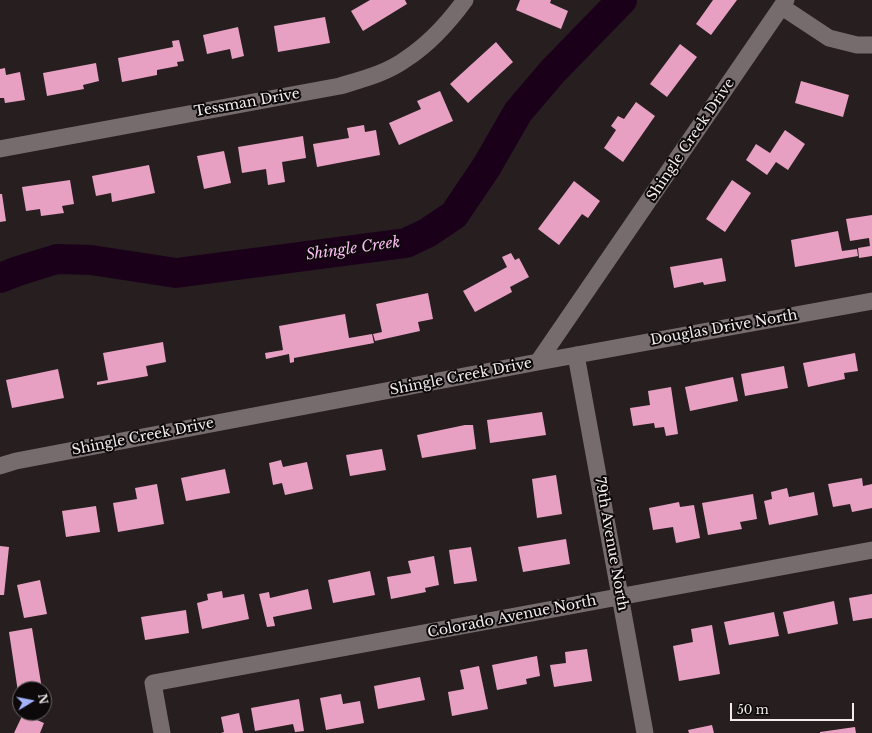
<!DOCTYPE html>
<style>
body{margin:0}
#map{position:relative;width:872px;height:733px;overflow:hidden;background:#271e20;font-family:"Libre Baskerville",serif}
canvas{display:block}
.north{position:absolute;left:12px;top:681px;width:40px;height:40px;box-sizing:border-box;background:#0d090a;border:1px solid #696465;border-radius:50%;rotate:80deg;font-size:11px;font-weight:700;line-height:16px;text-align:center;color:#f2eced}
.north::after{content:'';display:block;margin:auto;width:14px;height:18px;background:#a2b2fd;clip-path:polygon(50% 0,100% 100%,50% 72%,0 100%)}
.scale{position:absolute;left:730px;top:703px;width:124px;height:18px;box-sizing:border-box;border:2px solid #f2eced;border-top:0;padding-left:5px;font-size:12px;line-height:14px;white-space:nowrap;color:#f2eced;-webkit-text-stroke:3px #0d090a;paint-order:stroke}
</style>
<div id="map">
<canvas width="872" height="733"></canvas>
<div class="north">N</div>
<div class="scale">50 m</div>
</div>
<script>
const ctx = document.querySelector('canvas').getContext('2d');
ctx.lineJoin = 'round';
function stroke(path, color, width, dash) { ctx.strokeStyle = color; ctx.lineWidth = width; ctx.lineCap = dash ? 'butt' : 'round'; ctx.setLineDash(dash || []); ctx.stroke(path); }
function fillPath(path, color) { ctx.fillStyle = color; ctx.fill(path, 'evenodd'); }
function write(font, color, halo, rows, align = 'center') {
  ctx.font = font + ' "Libre Baskerville",serif'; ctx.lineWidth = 4; ctx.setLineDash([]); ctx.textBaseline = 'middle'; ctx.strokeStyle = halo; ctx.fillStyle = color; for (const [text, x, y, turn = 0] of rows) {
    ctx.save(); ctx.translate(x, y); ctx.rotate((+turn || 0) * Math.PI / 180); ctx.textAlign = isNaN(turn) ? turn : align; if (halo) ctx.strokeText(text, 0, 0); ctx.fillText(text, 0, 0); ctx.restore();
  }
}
stroke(new Path2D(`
 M0,278L18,271L57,259L91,260L176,273L406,243L427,233L454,215L487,166L518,112L553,71L622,0`), '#1b0019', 30);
fillPath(new Path2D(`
 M370,0H405L407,4L363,31L351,11Z
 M520,0H551L550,3L568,11L561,29L516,10Z
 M713,0H737L711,35L696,24Z
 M325,17L330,43L278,52L274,26Z
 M238,27L244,56L232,59L230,49L207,54L203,35Z
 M179,40L184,61L177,62L178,66L157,70V75L122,82L118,58L173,47L172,41Z
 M496,42L513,62L468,103L450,84Z
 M680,44L697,57L667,97L650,84Z
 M96,63L99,81L83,85L84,89L47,96L43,73Z
 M5,68L6,75L20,72L25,100L5,103L4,98H0V69Z
 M801,81L849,95L843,117L795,103Z
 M440,91L453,121L399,145L389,123L421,109L417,101Z
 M636,102L655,116L623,162L604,148L616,130L611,126L618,116L624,119Z
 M364,125L365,132L376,130L380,155L317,167L313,144L349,138L347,128Z
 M785,130L805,144L788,170L776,162L767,175L746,160L756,144L770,153Z
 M303,136L306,158L282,162L285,182L268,185L266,169L242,173L238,147Z
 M224,151L231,183L204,189L197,156Z
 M149,165L155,193L112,202L111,193L96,196L92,176Z
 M70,180L74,204L62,206L64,213L41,216L40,209L26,211L22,187Z
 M732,180L751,193L725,232L706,219Z
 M574,181L600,201L588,218L582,214L559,245L538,229Z
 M0,194H2L6,221L0,222Z
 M872,215V256L859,258L858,248L870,246L869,238L850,241L846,219Z
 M838,231L842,251L857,249L858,256L795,267L791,240Z
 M511,253L515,260L519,258L529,277L510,287L512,292L475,312L463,291L507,267L502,257Z
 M722,258L726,281L704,285L703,282L674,288L670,267Z
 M428,293L433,319L418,322L420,331L375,341L373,334L382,332L376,304Z
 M345,314L349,338L372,334L374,343L294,358V362L290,363L289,354L266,359L265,353L283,350L279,326Z
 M163,342L166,362L146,366L148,376L97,385V382L108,380L103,353Z
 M855,353L858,371L844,373L845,379L808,387L803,363Z
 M784,366L788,388L745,396L741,374Z
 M58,369L64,398L12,408L6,380Z
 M733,377L738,401L690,411L685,387Z
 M671,387L678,434L666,436L664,427L655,428L654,423L633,426L630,408L650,405L648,391Z
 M542,412L546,435L490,443L487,420Z
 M465,425H473L476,449L422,458L417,435Z
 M382,449L386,470L350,476L346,455Z
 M281,460L283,467L307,462L313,489L285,495L282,483L273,485L269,463Z
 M225,469L230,493L186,501L181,478Z
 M556,475L562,514L537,518L532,479Z
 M862,478L863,486L872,484V508L852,512L850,504L833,507L828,484Z
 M157,484L164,524L118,532L113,503L137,499L135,488Z
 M787,488L789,497L814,492L818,515L769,525L764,501L772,499L771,492Z
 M753,494L757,519L740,522L742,529L708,535L702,503Z
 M679,502L680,507L694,505L700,538L676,543L673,527L653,530L649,508Z
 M96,506L100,532L66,537L62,511Z
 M566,539L570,564L523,572L518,547Z
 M0,546L9,547L4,595H0Z
 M471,547L477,581L454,584L449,550Z
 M434,556L439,585L425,588L426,592L391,599L387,577L411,573L408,561Z
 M370,571L375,595L333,603L328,580Z
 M40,580L47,614L24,618L17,585Z
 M308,589L312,609L273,617L275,626L267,627L259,594L269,592L270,598Z
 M222,591L223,598L244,594L249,619L202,629L197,603L208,600L207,594Z
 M872,594V618L853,621L849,598Z
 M834,601L838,624L788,634L783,612Z
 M186,610L189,633L145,640L141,617Z
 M774,612L779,636L729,645L724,622Z
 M712,625L720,674L679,681L673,646L693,642L691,629Z
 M32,628L42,689H20V692H18L9,632Z
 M587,649L592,681L554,687L550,665L566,663L565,652Z
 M537,656L540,676L526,679L527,684L497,690L492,665Z
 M479,666L488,709L452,716L448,692L464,689L460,670Z
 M420,677L425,700L378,709L374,686Z
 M341,694L343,704L360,701L364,723L326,730L320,698Z
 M299,699L304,731L295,732L293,724L255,731L251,708Z
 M239,713L243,733H221L224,732L221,717Z
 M23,714L44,723L40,733H14Z
 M712,725L714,733H689L688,730Z
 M855,727L856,733H820V732Z`), '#e8a0c2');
stroke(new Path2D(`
 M782,7L829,38L857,45H872
 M0,149L340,86C363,79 387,73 406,59C429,44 449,22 465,0
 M576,355L645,733
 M538,362L872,301
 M0,466L16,461L538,362L786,0
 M162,733L153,683L872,550`), '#766c6e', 17);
write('14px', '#f2eced', '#0d090a', [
 ["Tessman Drive",247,103,-10],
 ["Shingle Creek Drive",691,140,-56],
 ["Douglas Drive North",724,328,-10],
 ["Shingle Creek Drive",461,377,-11],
 ["Shingle Creek Drive",143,437,-11],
 ["79th Avenue North",611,544,80],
 ["Colorado Avenue North",512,617,-11]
]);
write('italic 15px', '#fcbdf4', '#0d090a', [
 ["Shingle Creek",353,249,-8]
]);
</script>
